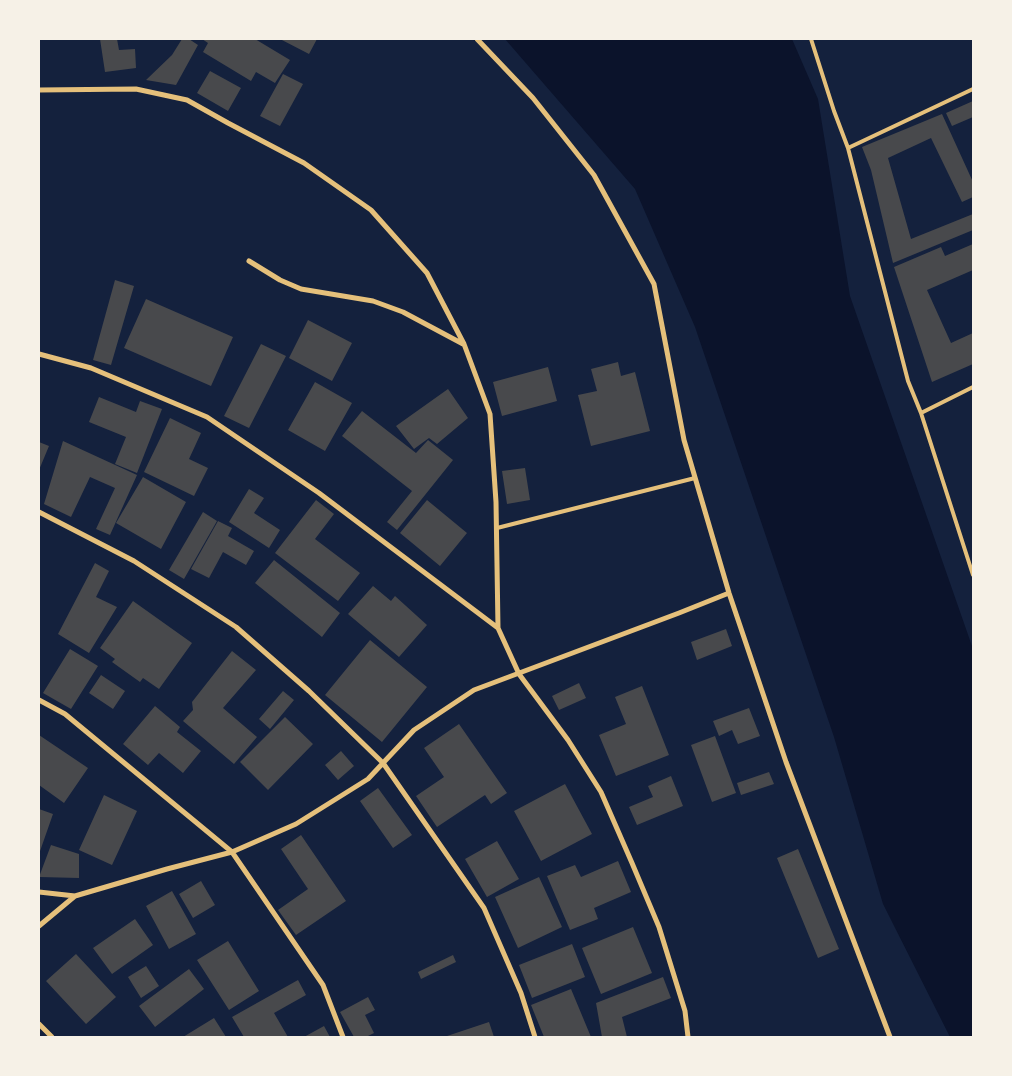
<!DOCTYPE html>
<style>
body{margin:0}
#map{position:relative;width:1012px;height:1076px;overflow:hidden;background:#14213d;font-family:Bitter,serif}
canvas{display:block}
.frame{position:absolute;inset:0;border:40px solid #f6f1e7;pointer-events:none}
</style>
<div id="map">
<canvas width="1012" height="1076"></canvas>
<div class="frame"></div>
</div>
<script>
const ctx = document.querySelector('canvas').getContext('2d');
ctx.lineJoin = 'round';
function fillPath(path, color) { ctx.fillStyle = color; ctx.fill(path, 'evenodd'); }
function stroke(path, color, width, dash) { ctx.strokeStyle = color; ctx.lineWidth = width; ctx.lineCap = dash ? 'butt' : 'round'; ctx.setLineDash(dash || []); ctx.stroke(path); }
fillPath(new Path2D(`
 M505,39H792L818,99L850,296L973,649V1037H950L883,904L834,737L695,327L635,189Z`), '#0b132b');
fillPath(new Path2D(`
 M100,39H117L119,50L135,49L136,68L105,72Z
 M182,39H189L198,45L176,85L146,80L172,55Z
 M202,39H255L290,60L275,83L256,72L251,81L203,52L208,43Z
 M280,39H317L309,54Z
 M210,71L241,88L228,111L197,93Z
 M283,74L303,84L280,126L260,116Z
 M973,101V117L952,126L946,113Z
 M942,114L973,182V197L962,202L931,138L888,158L911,239L973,214V230L893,263L871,170L862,147Z
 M973,244V270L927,290L951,343L973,333V364L932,382L894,267L941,247L945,256Z
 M115,280L134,286L111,365L93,360Z
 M146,299L233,337L211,386L124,348Z
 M308,320L352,343L332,381L289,358Z
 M261,344L286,356L249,428L224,416Z
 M618,362L621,376L635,372L650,431L591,446L578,395L597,391L591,369Z
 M548,367L557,401L502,416L493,382Z
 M315,382L352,403L325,451L288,430Z
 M448,389L468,418L437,444L429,438L414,449L396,426Z
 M99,397L136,412L140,401L162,409L137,473L115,464L126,437L89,422Z
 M362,411L416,453L428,440L453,460L397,530L387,522L412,491L342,436Z
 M170,418L201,433L189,459L208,468L194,496L144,472Z
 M63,441L137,475L110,535L96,529L115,488L90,477L71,517L44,504Z
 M39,442L49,446L39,470Z
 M525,468L530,500L507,504L502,471Z
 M143,477L186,502L161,549L116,523Z
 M249,489L264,498L254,513L280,530L269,548L229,522Z
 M316,500L334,514L315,539L360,573L338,601L275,553Z
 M427,500L467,533L440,566L400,533Z
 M203,512L217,521L184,579L169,570Z
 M218,521L232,528L228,536L254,551L246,565L223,552L209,578L191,569Z
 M274,560L340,613L322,637L255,583Z
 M95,563L109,571L96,597L117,607L89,653L58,634Z
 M373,586L391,601L395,596L427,625L399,657L348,614Z
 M133,601L192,643L159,689L143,678L140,682L112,662L115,659L100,648Z
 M726,629L732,646L697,660L691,642Z
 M370,640L427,687L382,742L325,695Z
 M70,649L98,666L71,709L43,693Z
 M232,651L256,670L223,708L257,737L234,764L183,721L193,710L192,702Z
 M101,675L125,691L113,709L89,693Z
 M579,683L586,698L559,710L552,696Z
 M642,686L669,755L616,776L599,735L626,724L615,697Z
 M283,691L294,700L270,729L259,719Z
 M155,706L180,727L177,732L201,751L183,773L159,753L148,765L123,744Z
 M749,708L760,736L738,744L732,730L719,736L713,721Z
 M285,717L313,744L268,790L240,762Z
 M459,724L507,793L491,804L485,795L437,827L416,796L444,777L424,748Z
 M39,735L88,768L64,803L39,785Z
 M715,736L736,793L712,802L691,745Z
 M341,751L354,766L338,780L325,765Z
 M769,772L774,784L741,795L737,783Z
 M671,776L683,806L637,825L629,807L653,797L648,786Z
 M565,784L592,834L541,861L514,811Z
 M378,788L412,835L393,848L360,801Z
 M104,795L137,811L112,865L79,850Z
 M39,809L53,814L39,854Z
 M301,835L346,901L296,935L278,910L308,889L281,849Z
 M497,841L519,879L487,897L465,859Z
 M51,845L79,854V878L39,877Z
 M798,849L839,949L818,958L777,858Z
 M618,861L631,892L594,908L598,919L570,930L547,876L575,865L581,877Z
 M539,877L562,927L518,948L495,897Z
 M201,881L215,905L193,918L179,894Z
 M172,891L196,934L169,949L146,906Z
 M135,919L153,945L112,974L93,948Z
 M633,927L652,973L601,994L582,948Z
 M228,941L259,991L229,1010L197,960Z
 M572,944L585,977L532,998L519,965Z
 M76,954L116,997L86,1024L46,981Z
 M453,955L456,962L421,979L418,972Z
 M146,966L159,986L141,998L128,977Z
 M189,969L204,989L155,1027L139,1006Z
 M663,977L671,998L622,1017L627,1037H602L596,1003Z
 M298,980L306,995L274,1013L288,1037H244L232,1017Z
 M571,989L591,1037H544L531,1005Z
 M368,997L375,1010L365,1015L374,1033L366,1037H354L340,1012Z
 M214,1018L226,1037H183Z
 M489,1022L494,1037H444Z
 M324,1026L330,1037H304Z`), '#48494c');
stroke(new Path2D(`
 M811,39L834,111L848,148L908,381L921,413L973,575
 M848,148L973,89
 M921,413L973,387
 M497,528L695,478`), '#e5c07b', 4);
stroke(new Path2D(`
 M477,39L533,98L594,175L654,284L684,440L729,593L786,762L890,1037
 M39,90L136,89L187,100L228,123L304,163L371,210L427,273L464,344L490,414L496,502L498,628L519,674L568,740L601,792L632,863L659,927L685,1011L688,1037
 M249,261L280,280L301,289L373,301L403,312L463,344
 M39,354L91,368L207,417L319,493L498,628
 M39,512L134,561L236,627L309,691L383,763L484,908L521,993L535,1037
 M39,700L65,714L232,852L323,985L343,1037
 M39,892L75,896
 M39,926L75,896L167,869L232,852L296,824L368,779L414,730L474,690L679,613L729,593
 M39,1024L52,1037`), '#e5c07b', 5);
</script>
